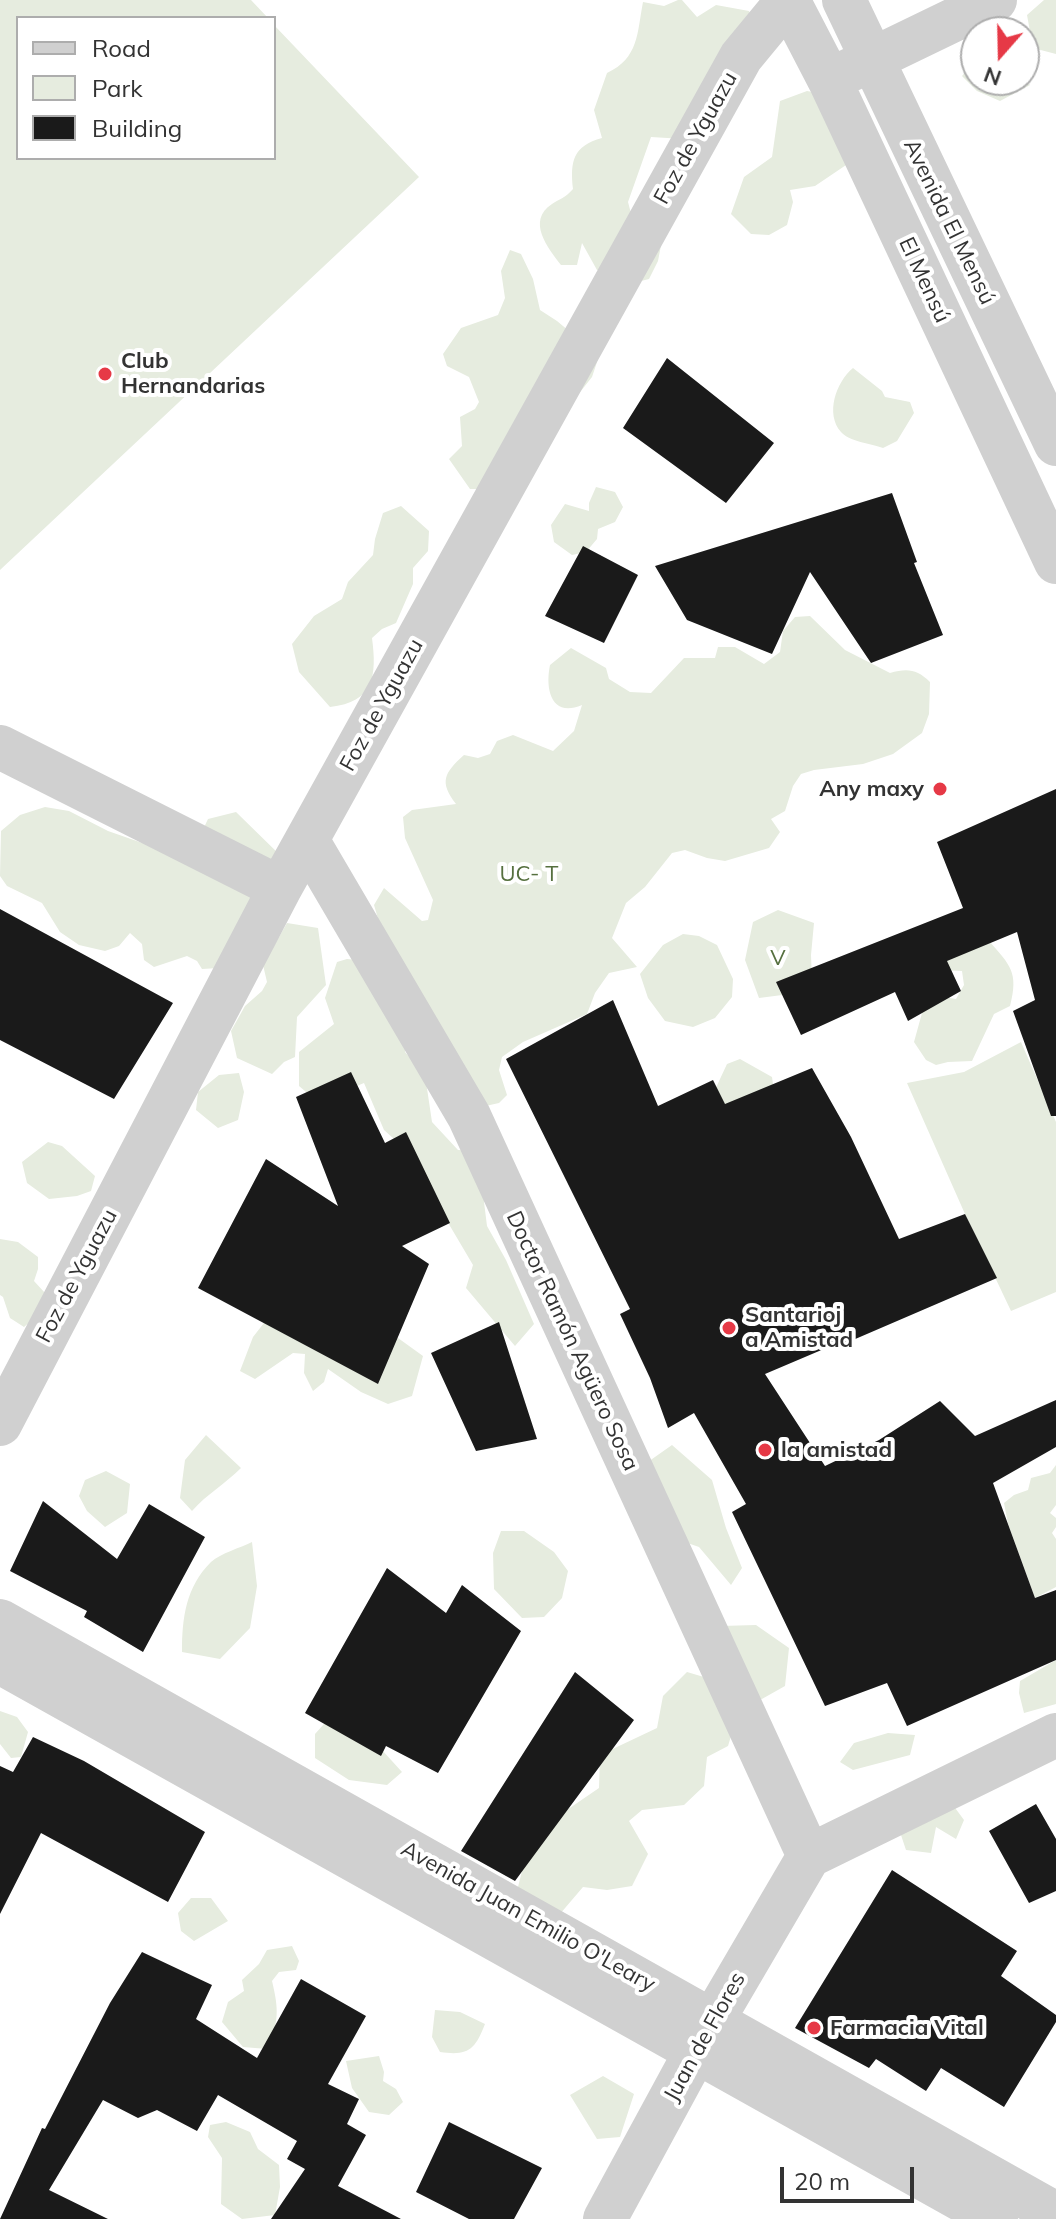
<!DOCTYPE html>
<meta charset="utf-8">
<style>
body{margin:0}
#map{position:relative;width:1056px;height:2219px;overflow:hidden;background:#fff;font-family:Mulish,sans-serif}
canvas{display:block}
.legend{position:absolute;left:16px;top:16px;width:260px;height:144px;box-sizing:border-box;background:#fff;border:2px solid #adadad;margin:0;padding:10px 14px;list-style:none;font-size:24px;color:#333}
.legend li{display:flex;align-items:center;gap:16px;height:40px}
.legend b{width:40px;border:2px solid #adadad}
.north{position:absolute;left:960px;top:16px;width:80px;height:80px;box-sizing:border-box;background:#fff;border:2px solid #adadad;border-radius:50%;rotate:200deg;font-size:22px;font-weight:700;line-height:32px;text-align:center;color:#333}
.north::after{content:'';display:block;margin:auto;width:28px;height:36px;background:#e63946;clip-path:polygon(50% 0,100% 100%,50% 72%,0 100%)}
.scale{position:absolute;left:780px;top:2167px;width:134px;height:36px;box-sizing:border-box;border:4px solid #333;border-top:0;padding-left:10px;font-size:24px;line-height:28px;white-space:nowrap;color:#333;-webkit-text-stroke:6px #fff;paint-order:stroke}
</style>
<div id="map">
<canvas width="1056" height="2219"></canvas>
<ul class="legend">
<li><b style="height:10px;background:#d0d0d0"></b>Road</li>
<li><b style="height:22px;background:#e6ecdf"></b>Park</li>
<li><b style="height:22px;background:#1a1a1a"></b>Building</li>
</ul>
<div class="north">N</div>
<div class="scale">20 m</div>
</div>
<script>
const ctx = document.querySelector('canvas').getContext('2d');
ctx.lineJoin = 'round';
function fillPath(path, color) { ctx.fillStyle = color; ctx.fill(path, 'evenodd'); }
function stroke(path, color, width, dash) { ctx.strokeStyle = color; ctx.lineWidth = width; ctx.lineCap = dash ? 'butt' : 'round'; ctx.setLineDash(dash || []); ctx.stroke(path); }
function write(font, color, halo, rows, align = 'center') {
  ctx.font = font + ' Mulish,sans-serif'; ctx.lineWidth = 8; ctx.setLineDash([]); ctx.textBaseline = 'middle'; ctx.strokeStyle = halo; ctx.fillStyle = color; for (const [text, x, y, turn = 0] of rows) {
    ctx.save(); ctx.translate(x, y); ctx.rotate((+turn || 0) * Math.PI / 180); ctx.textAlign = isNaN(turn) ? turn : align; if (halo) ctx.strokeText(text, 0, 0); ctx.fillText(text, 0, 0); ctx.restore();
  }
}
fillPath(new Path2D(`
 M0,0H251L268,18H18V158H274V25L419,177L0,570Z
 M678,0H682L697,17L716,5L749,11L760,42L684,139L651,137L628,202L633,221L663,235L658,261L649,279L637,282L597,270L582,243L577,265H561C548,248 526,221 552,204C561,198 564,199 573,189C570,161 573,146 602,138L594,110L607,73C639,58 637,33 643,2L664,6Z
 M1044,0H1056V54L1033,48L1027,15Z
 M976,60V80H1024V78L1030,85L1000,101L977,91L962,76Z
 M807,91L818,93L852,161L815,186L790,190L793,202L787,225L769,235L751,234L731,214L744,177L772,157L780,101Z
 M510,250L521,254L533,279L540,310L557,321L599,356L592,377L577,396L488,489H470L449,459L462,446L460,417L475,409L479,402L469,377L447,366L443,354L461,328L498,315L505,298L501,271Z
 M853,368L882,391L885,397L910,402L914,413L897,441L883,448C872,444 848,441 841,432C825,414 836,382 853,368Z
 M596,487L615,492L623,507L615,522L598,529L597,539L586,552L572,555L554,542L551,525L565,504L589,511V503Z
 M401,506L429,531L428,551L413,568V584L396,623L382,629L372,638C377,676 374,702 330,707L299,672L292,644L314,616L342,599L348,582L373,555L375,539L383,513Z
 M810,616L845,650L890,673C907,668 917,669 930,682L929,714L922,733L893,754L863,764L814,770L801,774L793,786L785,811L771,819L780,832L769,848L725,861L707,858L685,850L672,853L645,887L626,903L612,938L637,967L609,973L595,993L587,1014L523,1042L502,1057L499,1070L507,1095L499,1103L481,1107L379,922L374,905L384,888L422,921L428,920L433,900L405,838L403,817L412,810L456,804C439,782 444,773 464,755L478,758L490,754L497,741L513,735L553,751L574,731L582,705C551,718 545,689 550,665L571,648L606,668L609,679L630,692L651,693L684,658H715L718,647H735L764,664L780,652L783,631L795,617Z
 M45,807L69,811L108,831L151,846L199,838L208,819L236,812L282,857L219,968L202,969L197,961L187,956L154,967L144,960L142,944L130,933L119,946L105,951L79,945L60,932L42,903L7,886L0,876L1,831L20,815Z
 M778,910L814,923L811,955L812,980L790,994L759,998L745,960L753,922Z
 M287,923L318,928L326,985L297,1017L295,1057L284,1062L272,1074L237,1058L231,1031L245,1006L262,991L267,982L263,965Z
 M683,934L699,936L717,945L733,979L732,997L715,1018L693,1027L665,1021L648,998L640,974L663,945Z
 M989,941C1010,965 1019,972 1010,1006L994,1014L972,1061L948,1062L936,1065L926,1060L914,1042L922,1013L937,996L956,999L964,985L962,971L938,970L930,956Z
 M347,959L369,961L409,1018L405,1052L425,1075L432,1122L458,1150L478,1151L486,1173L484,1202L487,1226L506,1260L534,1324L515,1346L466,1288L473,1265L404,1148L384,1130L364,1083L318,1102L299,1086V1052L334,1024L325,998L337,962Z
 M1021,1042L1056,1122V1292L1011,1311L965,1214L907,1083L964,1072Z
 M740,1059L772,1077L775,1099L743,1123L713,1094L727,1064Z
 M239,1073L244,1092L238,1120L218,1128L196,1110L198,1092L219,1075Z
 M48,1142L62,1146L95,1176L91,1191L77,1196L49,1199L27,1183L22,1162Z
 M0,1239L18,1242L38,1257V1269L34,1281L45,1293L31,1321L24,1327L10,1318L3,1297L0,1295Z
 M271,1314L373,1355L398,1338L423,1356L412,1396L388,1404L361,1392L328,1369L324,1382L313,1391L304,1373L305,1354L293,1353L255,1379L240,1371L253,1337Z
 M206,1435L241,1468C225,1484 207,1494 192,1511L180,1498L185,1460Z
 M672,1445L712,1480L726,1528L742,1568L731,1585L699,1547L653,1531L645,1464Z
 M1056,1465V1505L1050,1513L1056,1518V1527L1052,1533L1056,1539V1587L1035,1598L1008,1524L1004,1503L1014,1495L1028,1490L1031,1478L1050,1473Z
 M106,1471L130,1484L127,1513L105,1527L87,1511L79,1496L85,1480Z
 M501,1531H524L554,1552L568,1571L562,1598L544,1617L522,1618L494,1589L493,1553Z
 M252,1542L257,1586L250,1628L220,1659L182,1652C182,1617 186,1587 211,1562C221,1553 240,1548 252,1542Z
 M756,1625L789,1648L785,1686L753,1704L721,1626Z
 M1056,1660V1704L1024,1713L1019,1693L1020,1681Z
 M687,1672L724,1683L739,1710L728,1746L707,1757L704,1786L684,1805L642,1810L629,1821L648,1854L632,1886L607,1890L583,1887L548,1928L514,1903L522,1871L526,1838L599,1788L600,1755L657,1728L663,1696Z
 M0,1711L17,1717L28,1732L21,1757L11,1758L0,1744Z
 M332,1715L372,1739L402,1772L387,1785L349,1780L315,1758V1734Z
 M888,1733L915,1735L910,1755L853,1770L840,1762L854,1743Z
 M950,1801L964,1820L956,1839L936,1827L931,1853L906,1850L898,1826Z
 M191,1898H211L228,1921L194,1941L181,1931L178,1913Z
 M292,1946L299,1961L296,1970L279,1972L272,1981C279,2010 279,2022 267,2049L243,2047L222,2022L228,2002L244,1991L242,1980L259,1964L267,1950Z
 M435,2010L460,2012L485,2024C475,2050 468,2056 440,2052L432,2037Z
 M379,2056L384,2072L383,2081L396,2089L403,2102L389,2115L369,2112L352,2088L346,2061Z
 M603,2076L634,2094L620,2137L597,2139L570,2095Z
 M226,2122L250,2132L258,2149L279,2165L280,2187L275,2215L242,2219L221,2204L222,2158L208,2137L210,2125Z`), '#e6ecdf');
fillPath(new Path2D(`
 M667,358L774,443L726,503L623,428Z
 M892,493L917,562L914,563L943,635L871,663L810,572L772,654L687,620L655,566Z
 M583,546L638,575L604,643L545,616Z
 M1056,789V1116H1051L1013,1011L1035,1000L1017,932L947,961L961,991L908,1021L895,992L801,1035L776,982L963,908L937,842Z
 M0,909L173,1003L114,1099L0,1040Z
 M613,1000L658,1106L713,1080L725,1104L812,1068L851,1137L899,1239L965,1214L997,1278L846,1343L845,1340L765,1374L825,1466L879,1440L940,1401L975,1436L1056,1400V1447L993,1483L1035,1598L1056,1590V1660L907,1726L887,1683L825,1706L732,1512L746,1504L694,1413L668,1428L650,1378L620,1314L630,1309L506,1059Z
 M351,1072L385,1143L406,1132L450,1223L402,1246L429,1264L378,1384L198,1288L266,1159L338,1206L296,1097Z
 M499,1322L537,1439L476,1451L431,1353Z
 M43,1501L117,1559L149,1504L205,1537L143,1652L84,1617L87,1611L10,1571Z
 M387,1568L446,1613L462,1585L521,1631L438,1773L386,1746L381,1756L305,1713Z
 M575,1672L634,1720L515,1881L461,1851Z
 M33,1737L84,1761L205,1832L168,1902L41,1833L0,1914V1766L13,1772Z
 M1036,1804L1056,1839V1891L1029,1903L989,1831Z
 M892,1870L1017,1951L1001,1976L1056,2015V2022L1004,2107L941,2068L926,2091L876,2059L869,2068L795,2028Z
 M142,1952L212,1985L196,2019L257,2058L301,1979L366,2016L328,2084L359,2099L347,2124L366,2135L338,2186L401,2219H271L305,2169L287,2159L297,2141L218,2095L197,2131L157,2110L138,2118L103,2100L49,2190L108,2219H0L42,2128L45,2129L110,2003Z
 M449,2122L542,2168L514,2219H469L416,2192Z`), '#1a1a1a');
stroke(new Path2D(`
 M788,0L830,81L1056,562
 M844,0L1056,444
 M846,72L995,0
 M0,747L280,888
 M307,840L469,1116L809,1856
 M0,1424L280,888L741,57L788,0
 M0,1621L1056,2214
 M0,1662L996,2219
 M809,1856L1056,1735
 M605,2219L713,2020L809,1856`), '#d0d0d0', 44);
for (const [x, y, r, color] of [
 [105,374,8,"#e63946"],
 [940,789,8,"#e63946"],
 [729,1328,8,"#e63946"],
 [765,1450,8,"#e63946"],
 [814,2028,8,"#e63946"]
]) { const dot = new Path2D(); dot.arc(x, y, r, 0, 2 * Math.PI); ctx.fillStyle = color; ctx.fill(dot); stroke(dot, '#fff', 3); }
write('22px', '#333', '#fff', [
 ["Foz de Yguazu",696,138,-61],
 ["Avenida El Mensú",949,222,64],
 ["El Mensú",924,280,65],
 ["Foz de Yguazu",382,705,-61],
 ["Foz de Yguazu",77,1276,-62],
 ["Doctor Ramón Agüero Sosa",572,1341,65],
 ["Avenida Juan Emilio O'Leary",528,1917,29],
 ["Juan de Flores",705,2037,-61]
]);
write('bold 22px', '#333', '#fff', [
 ["Club",121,361],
 ["Hernandarias",121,386],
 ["Any maxy",924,789,"right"],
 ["Santarioj",745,1315],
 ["a Amistad",745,1340],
 ["la amistad",781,1450],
 ["Farmacia Vital",830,2028]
], 'left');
write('22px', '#56703f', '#fff', [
 ["UC- T",529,874],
 ["V",778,958]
]);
</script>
